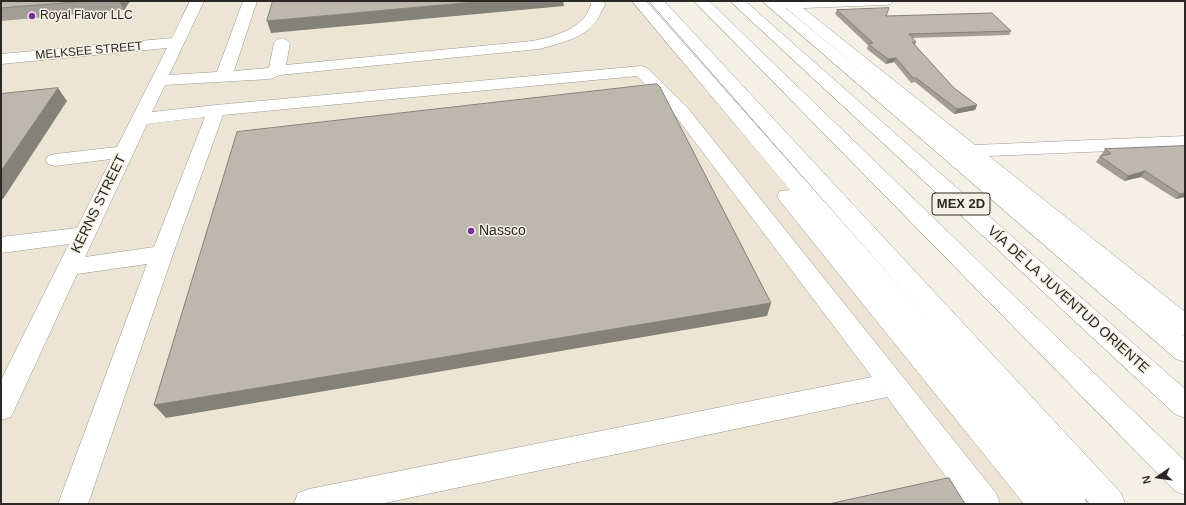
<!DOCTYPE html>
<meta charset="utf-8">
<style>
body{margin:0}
#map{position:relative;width:1186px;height:505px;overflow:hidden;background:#f5f0e5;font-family:Helvetica,sans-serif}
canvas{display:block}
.frame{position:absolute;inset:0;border:2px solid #2a2824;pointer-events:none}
.north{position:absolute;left:1138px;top:457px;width:40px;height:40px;-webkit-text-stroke:3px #f5f0e5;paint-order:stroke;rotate:257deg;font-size:11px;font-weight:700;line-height:16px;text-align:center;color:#2a2824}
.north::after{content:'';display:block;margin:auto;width:14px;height:18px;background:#2a2824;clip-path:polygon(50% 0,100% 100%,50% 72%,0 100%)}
</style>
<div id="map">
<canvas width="1186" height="505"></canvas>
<div class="frame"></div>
<div class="north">N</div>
</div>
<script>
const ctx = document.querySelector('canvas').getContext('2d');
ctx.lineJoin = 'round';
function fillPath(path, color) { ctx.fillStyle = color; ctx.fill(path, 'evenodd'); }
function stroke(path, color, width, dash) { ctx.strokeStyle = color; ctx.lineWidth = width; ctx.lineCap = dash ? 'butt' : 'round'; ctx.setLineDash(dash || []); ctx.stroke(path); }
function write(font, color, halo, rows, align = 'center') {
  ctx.font = font + ' Helvetica,sans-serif'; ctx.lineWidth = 3; ctx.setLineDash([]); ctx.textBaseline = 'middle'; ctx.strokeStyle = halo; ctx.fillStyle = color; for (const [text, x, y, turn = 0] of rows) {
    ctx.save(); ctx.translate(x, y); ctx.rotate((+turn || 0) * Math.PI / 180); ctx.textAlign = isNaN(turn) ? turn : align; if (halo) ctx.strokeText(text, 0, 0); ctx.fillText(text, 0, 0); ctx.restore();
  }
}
fillPath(new Path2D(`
 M1,1H645L1085,504H1Z`), '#ede5d3');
const minor = new Path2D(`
 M190,1H204L169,75L217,72L243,1H257L234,71L269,68L274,43L277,40L282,38L287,40L290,43L286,65L532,41C549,38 571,32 583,19C587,15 589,9 591,5L590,1H604L605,5C601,11 599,19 594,24C581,39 558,44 539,49L280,75L270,79L165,85L152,112L216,105L641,66L647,68L686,106L996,493L1000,504H966L887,397L380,504H294L298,493L309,489L872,377L674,114L637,76L223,115L173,254L88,504H58L147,264L77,274L11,417L1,420V380L69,244L1,253V237L77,228L111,159L55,166L48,164L46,160L48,156L55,154L117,147L167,48L1,64V54L172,38ZM205,117L154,247L85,257L147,124Z
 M649,1H664L1121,493L1125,504H1090Z
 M694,1H709L1185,461V495L1175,491Z
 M779,1H893L891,4L886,5L803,8L975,145L1185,136V148L989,156L1185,312V336L1176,333L965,157L956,155L954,151L955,149L786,8L779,7L777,4Z`);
const major = new Path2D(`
 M632,1H646L1083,493L1087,504H1024L780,201L777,196L780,191L790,190Z`);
const highway = new Path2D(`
 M730,1H745L1185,389V418L1175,414Z
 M762,1H777L1185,337V362L1176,359Z`);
stroke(minor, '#9c988d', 1);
stroke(major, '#9c988d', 1);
stroke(highway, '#9c988d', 1);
fillPath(minor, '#fff');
fillPath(major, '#fff');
fillPath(highway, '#fff');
fillPath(new Path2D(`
 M1,1H130L124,10L1,21Z
 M837,10L886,16L1011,31L1009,35L912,38L916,42L915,45L954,88L977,105L975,110L954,114L915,82L911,83L894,62L886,64L867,49L868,45L835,14Z
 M1185,146V197L1176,199L1141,177L1124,181L1096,162L1100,156H1103L1101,155L1105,149Z`), '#a39e95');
fillPath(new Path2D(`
 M119,1H130L124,10Z
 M485,1H563L564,6L271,33L267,21Z
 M896,58L894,62L886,64L888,59Z
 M58,88L67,101L3,199L1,200V171Z
 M977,105L975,110L954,114L957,109Z
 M1145,171L1141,177L1124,181L1128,176Z
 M1185,193V197L1176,199L1180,194Z
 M771,303L767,316L166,418L154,405Z`), '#848179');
const building = new Path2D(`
 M1,1H88L1,8Z
 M273,1H485L267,21Z
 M889,8L886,16L992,13L1011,31L909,34L916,42H912L954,88L977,105L957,109L916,78H913L896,58L888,59L868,44L873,43L837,10Z
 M657,84L660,87L771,303L154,405L237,132Z
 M58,88L1,171V94Z
 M1185,146V193L1180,194L1145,171L1128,176L1100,156L1111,154L1105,149Z
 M949,478L965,504H829Z`);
fillPath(building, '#bdb8ad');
stroke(building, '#848179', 1);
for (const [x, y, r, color] of [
 [32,16,4,"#792fa1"],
 [471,231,4,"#792fa1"]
]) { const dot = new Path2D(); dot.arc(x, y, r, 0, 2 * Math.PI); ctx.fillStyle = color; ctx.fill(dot); stroke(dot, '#f5f0e5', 1.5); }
write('12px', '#2a2824', '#f5f0e5', [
 ["Royal Flavor LLC",40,16]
], 'left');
write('12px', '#2a2824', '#f5f0e5', [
 ["MELKSEE STREET",89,51,-5]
]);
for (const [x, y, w] of [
 [961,204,58]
]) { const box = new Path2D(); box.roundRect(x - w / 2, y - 11, w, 22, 3); ctx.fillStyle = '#f5f0e5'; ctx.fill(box); stroke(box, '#2a2824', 1); }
write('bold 13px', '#2a2824', null, [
 ["MEX 2D",961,204]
]);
write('14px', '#2a2824', '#f5f0e5', [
 ["KERNS STREET",99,204,-64],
 ["VÍA DE LA JUVENTUD ORIENTE",1068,300,42]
]);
write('14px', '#2a2824', '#f5f0e5', [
 ["Nassco",479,231]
], 'left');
</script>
